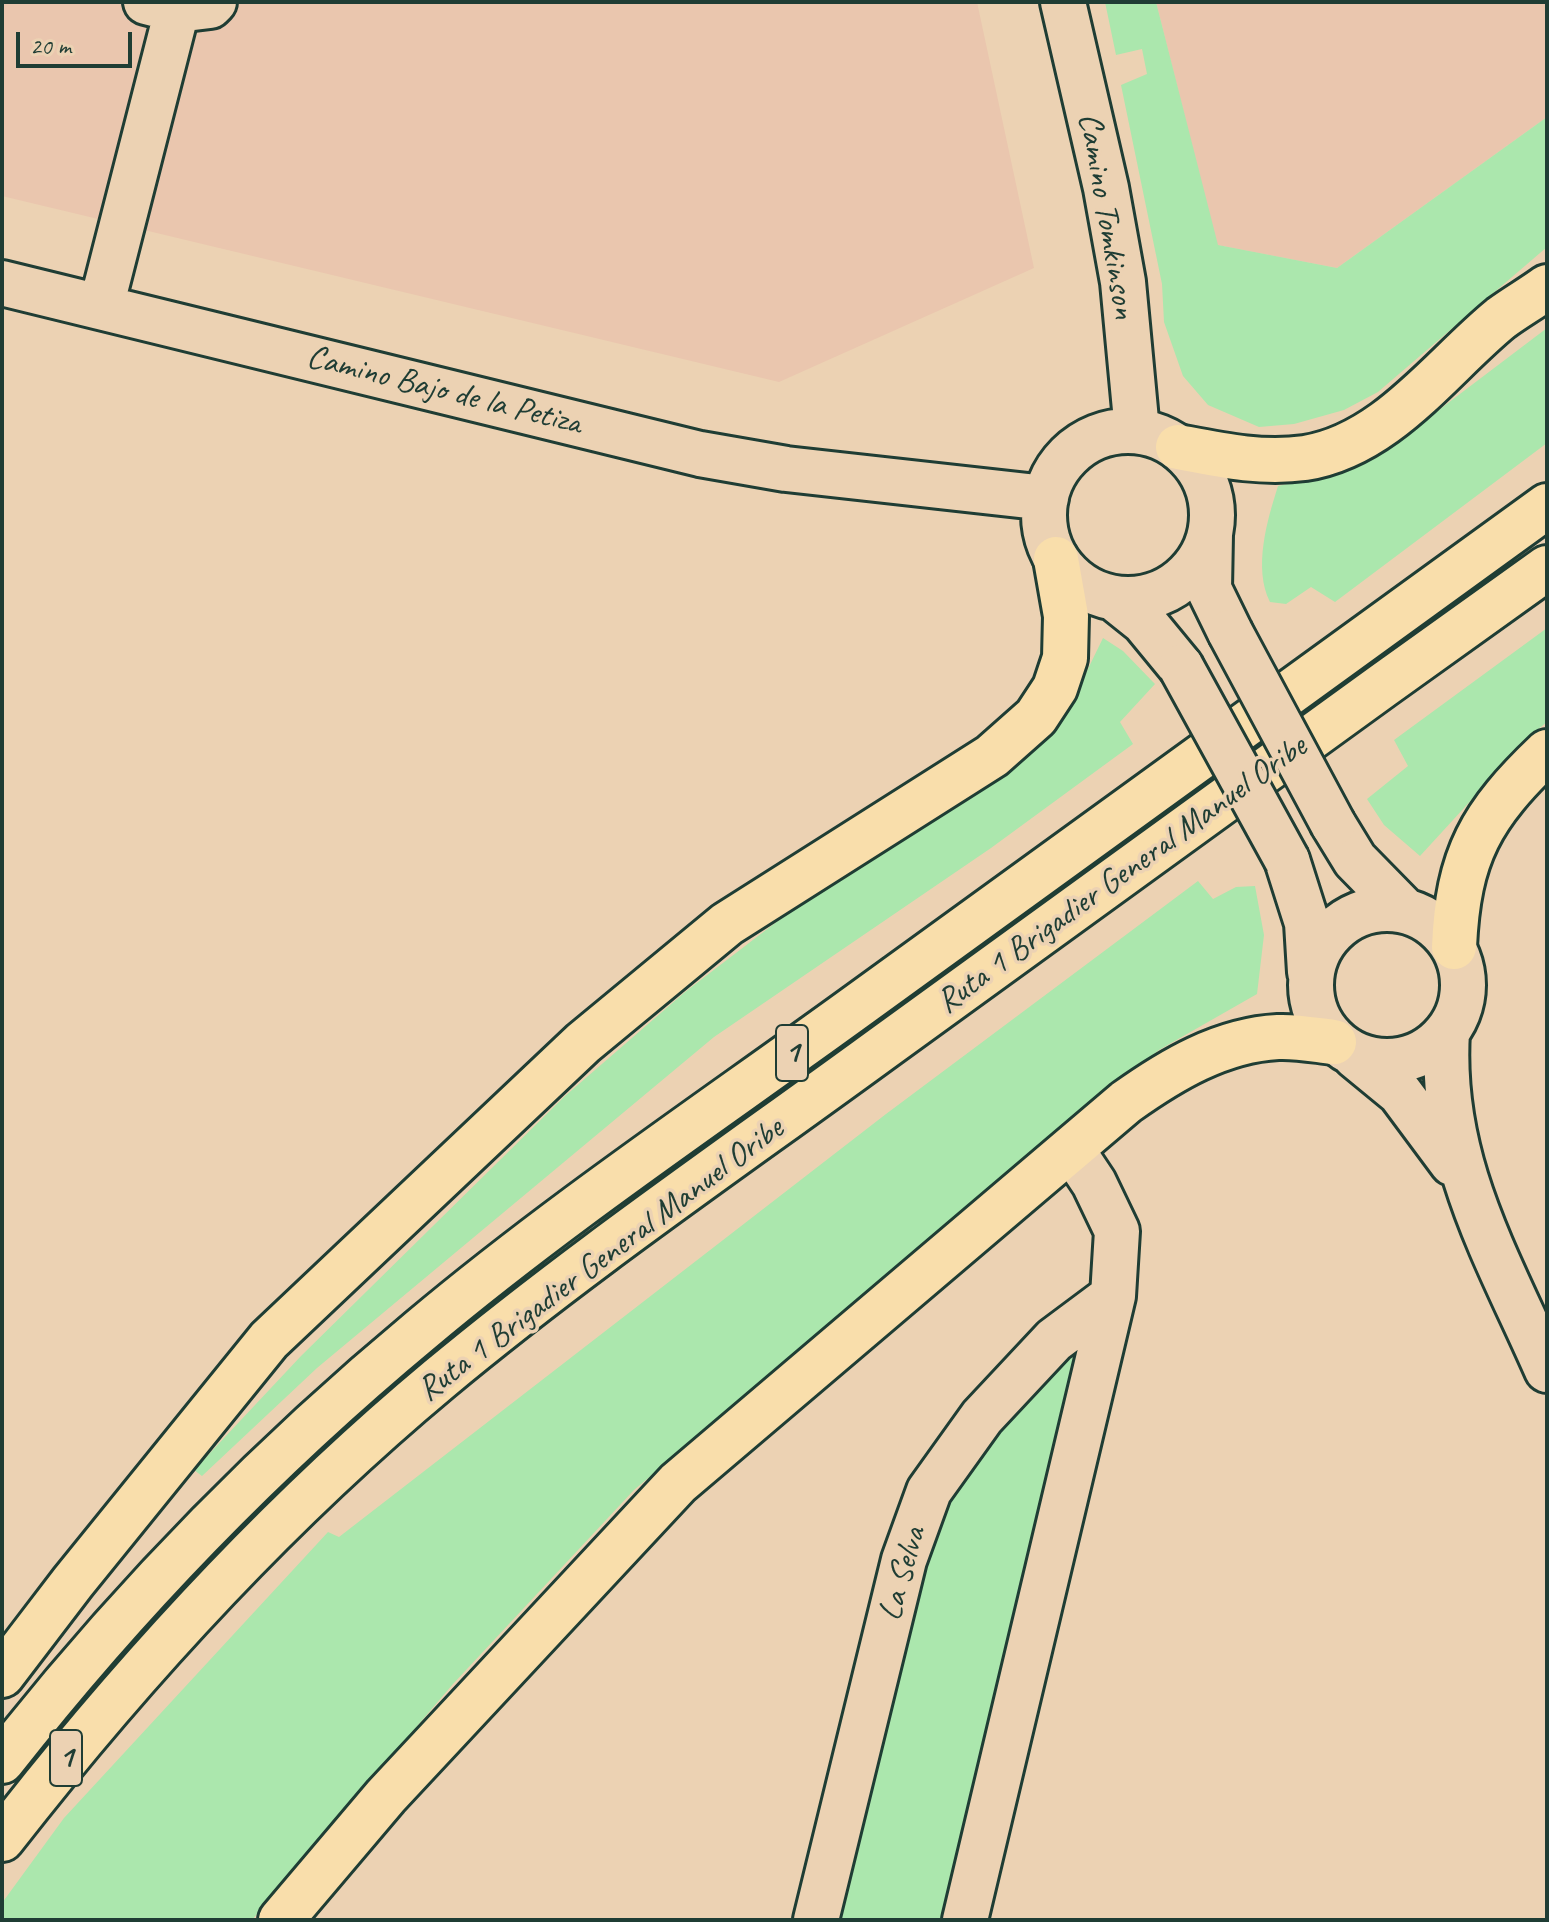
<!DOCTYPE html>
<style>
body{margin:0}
#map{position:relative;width:1549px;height:1922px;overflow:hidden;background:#ecd2b3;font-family:Caveat,sans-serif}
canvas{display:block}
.frame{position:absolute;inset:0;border:4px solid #1f3d34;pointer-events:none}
.scale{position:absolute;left:16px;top:32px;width:116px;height:36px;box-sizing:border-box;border:4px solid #1f3d34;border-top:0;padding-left:10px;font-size:24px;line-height:28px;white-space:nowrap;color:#1f3d34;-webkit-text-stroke:6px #ecd2b3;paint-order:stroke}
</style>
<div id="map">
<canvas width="1549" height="1922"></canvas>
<div class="frame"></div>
<div class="scale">20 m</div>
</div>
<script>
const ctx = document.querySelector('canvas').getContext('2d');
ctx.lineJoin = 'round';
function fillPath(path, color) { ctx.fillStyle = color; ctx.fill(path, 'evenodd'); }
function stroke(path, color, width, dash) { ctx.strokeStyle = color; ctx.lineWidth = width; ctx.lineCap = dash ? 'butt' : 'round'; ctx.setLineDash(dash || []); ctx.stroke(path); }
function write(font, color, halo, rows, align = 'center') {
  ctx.font = font + ' Caveat,sans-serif'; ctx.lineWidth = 7; ctx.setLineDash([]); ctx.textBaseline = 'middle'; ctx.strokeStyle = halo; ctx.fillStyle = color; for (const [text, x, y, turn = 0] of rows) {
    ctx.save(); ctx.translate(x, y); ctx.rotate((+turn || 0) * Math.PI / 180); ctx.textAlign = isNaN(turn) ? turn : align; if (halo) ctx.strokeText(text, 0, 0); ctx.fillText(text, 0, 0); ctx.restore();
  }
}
fillPath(new Path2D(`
 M2,2H977L1034,268L779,382L2,196Z
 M1156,2H1547V117L1337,268L1217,245Z`), '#eac6ae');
fillPath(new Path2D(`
 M1105,2H1156L1218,245L1337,268L1547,117V247L1378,392L1344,410L1294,424L1259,427L1208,405L1183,376L1164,322L1162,284L1121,85L1147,74L1142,49L1116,55Z
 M1547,328V443L1335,602L1311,587L1286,604L1270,602C1253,568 1267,521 1278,486L1342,472L1378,456Z
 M1547,628V722L1530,736L1420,856L1384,825L1367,799L1408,766L1394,740Z
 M1103,638L1123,651L1155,684L1120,722L1133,744L991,848L714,1037L317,1368L202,1476L194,1470L301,1356L565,1096L685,992L809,897L1003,774L1064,718Z
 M1198,881L1213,899L1236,887L1255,886L1264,935L1257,994L1159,1050L634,1490L453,1684L252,1920H2V1903L64,1818L328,1532L339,1537L886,1114Z
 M1099,1317L957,1920H833L915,1569L958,1468Z`), '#abe7ad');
const minor = new Path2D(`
 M146,2L177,10L210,6L214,2
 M1063,2L1106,188L1123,282L1137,431
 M2,283L700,454L786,469L1046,498
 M101,307L177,10
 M1044 515a84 84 0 1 1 168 0a84 84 0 1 1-168 0Z
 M1210,534L1209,589L1230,632
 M1114,598L1144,622L1181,667
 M1333,824L1355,860L1404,910
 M1287,860L1307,923L1310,972
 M1311 985a76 76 0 1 1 152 0a76 76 0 1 1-152 0Z
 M1447,1032C1439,1161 1497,1256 1547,1370
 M1355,1056L1400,1093L1452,1163
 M816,1920L904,1560L929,1491L982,1417L1054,1340L1113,1296
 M965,1920L1113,1296L1117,1231L1094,1183L1072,1150`);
const highway = new Path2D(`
 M1178,447C1220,455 1261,464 1305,458C1387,445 1441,367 1501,318C1516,307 1532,298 1547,287
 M1454,947C1458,855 1481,815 1547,752
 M2,1675L73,1582L269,1340L583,1043L727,924L992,756L1036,717L1055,688L1065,658L1066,616L1056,559
 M2,1761C126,1603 267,1458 421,1330C559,1214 710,1113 856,1007C1086,840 1316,673 1547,506
 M2,1839C132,1672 276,1515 439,1379C582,1260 735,1156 884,1047C1105,886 1325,726 1547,568
 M281,1920L386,1796L678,1483L1126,1102C1171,1070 1221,1040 1278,1037C1296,1036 1316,1040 1334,1042`);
stroke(minor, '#1f3d34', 50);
stroke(highway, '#1f3d34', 50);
stroke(minor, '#ecd2b3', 44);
stroke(highway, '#f9deab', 44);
const minorBridge = new Path2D(`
 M1230,632L1333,824
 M1181,667L1287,860`);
stroke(minorBridge, '#1f3d34', 50, []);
stroke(minorBridge, '#ecd2b3', 44);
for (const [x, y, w] of [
 [792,1053,32],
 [66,1758,32]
]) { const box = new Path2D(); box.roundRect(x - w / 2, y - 28, w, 56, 6); ctx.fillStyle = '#ecd2b3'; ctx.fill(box); stroke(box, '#1f3d34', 2); }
write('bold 32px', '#1f3d34', null, [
 ["1",792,1053],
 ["1",66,1758]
]);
write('34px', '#1f3d34', '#ecd2b3', [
 ["Camino Tomkinson",1106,216,80],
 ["Camino Bajo de la Petiza",444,391,14],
 ["Ruta 1 Brigadier General Manuel Oribe",1122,875,-36],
 ["Ruta 1 Brigadier General Manuel Oribe",601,1260,-37],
 ["La Selva",903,1574,-74]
]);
</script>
